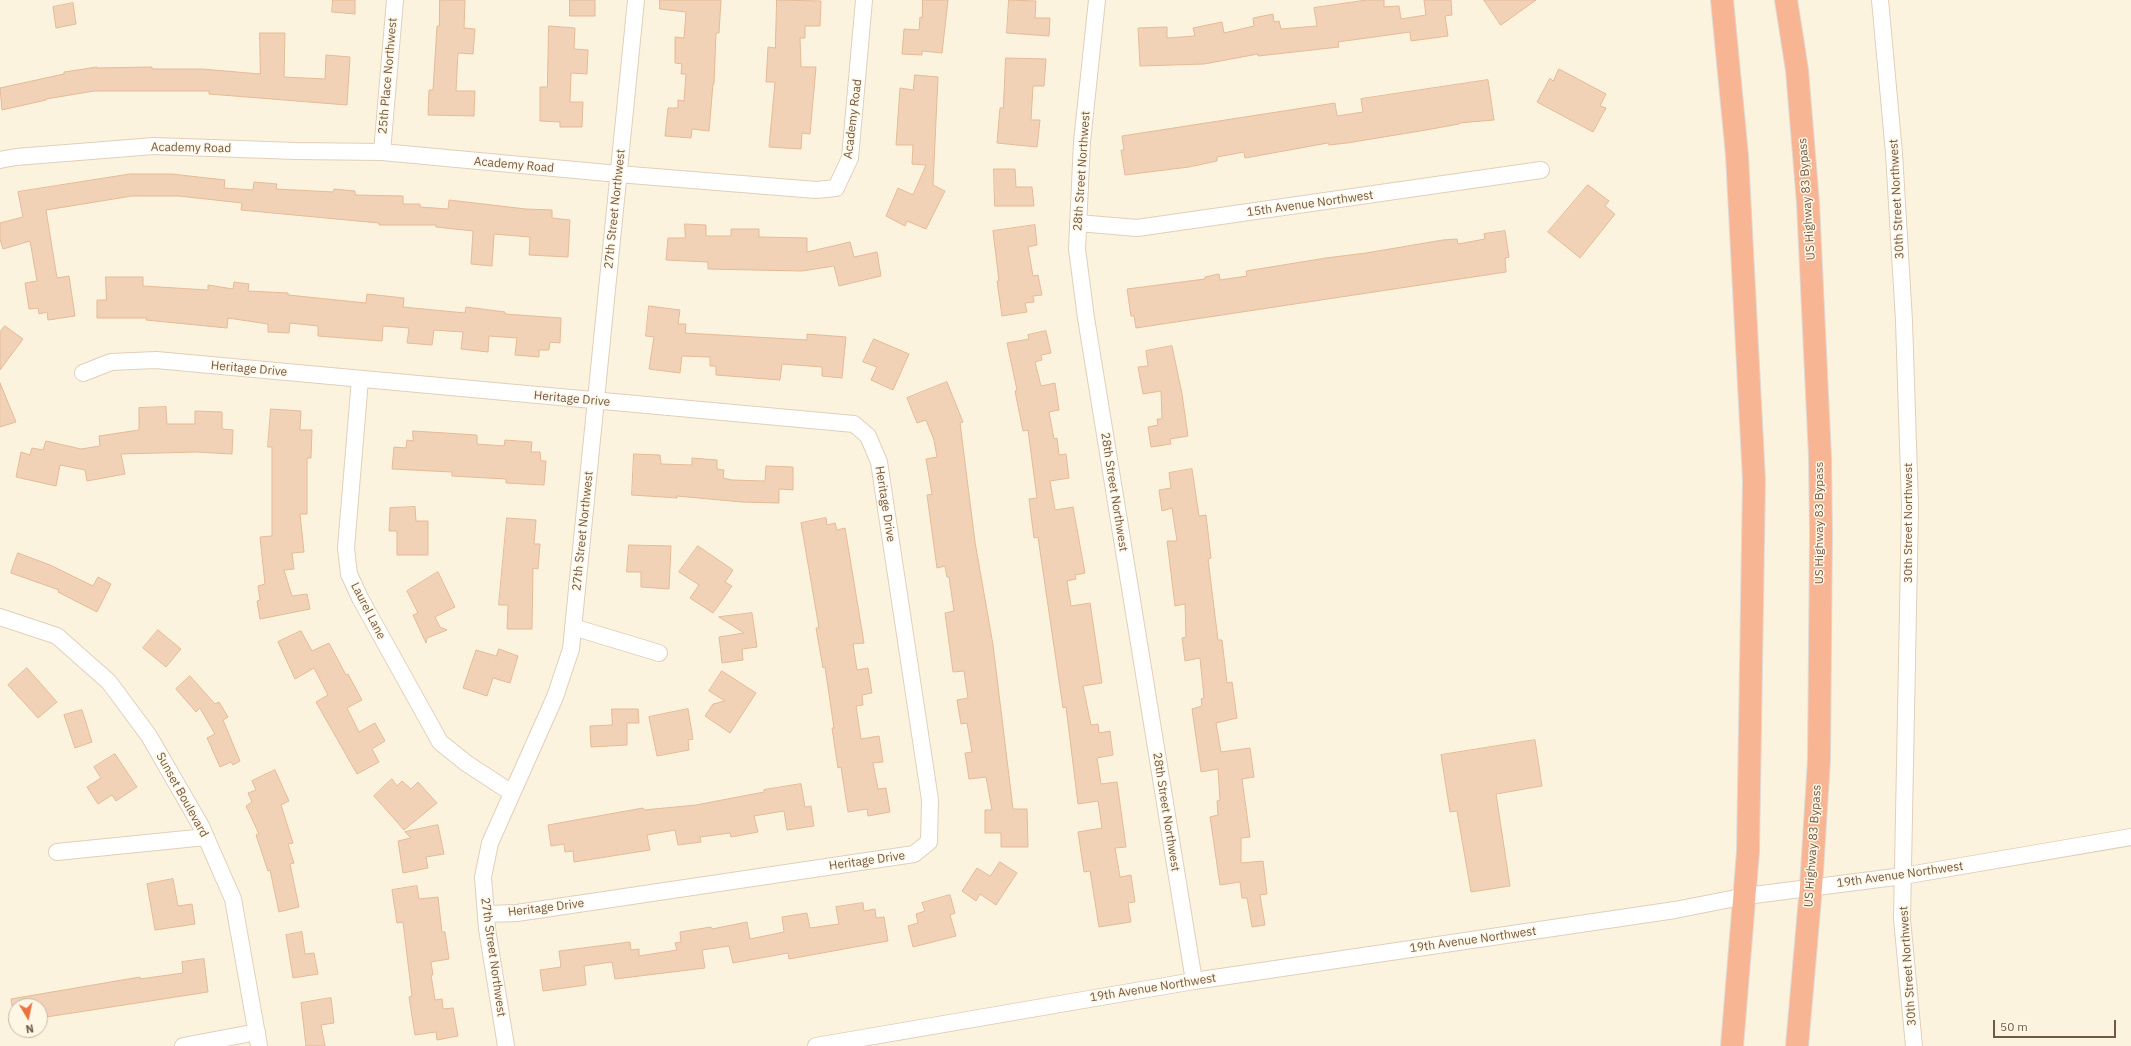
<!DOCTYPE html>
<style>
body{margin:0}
#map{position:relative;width:2131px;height:1046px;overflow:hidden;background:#fcf3de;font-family:"IBM Plex Sans",sans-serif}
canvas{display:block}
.north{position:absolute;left:8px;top:998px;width:40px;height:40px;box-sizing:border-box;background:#fff7e5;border:1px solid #c7b8a5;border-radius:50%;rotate:171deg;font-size:11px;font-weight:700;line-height:16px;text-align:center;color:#725946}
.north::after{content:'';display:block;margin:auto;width:14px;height:18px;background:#e97341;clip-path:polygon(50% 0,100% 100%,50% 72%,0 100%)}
.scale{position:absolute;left:1993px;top:1020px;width:123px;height:18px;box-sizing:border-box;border:2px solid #725946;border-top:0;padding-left:5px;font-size:12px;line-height:14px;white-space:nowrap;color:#725946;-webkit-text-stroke:3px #fff7e5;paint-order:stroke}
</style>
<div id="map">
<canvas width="2131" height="1046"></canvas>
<div class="north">N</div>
<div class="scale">50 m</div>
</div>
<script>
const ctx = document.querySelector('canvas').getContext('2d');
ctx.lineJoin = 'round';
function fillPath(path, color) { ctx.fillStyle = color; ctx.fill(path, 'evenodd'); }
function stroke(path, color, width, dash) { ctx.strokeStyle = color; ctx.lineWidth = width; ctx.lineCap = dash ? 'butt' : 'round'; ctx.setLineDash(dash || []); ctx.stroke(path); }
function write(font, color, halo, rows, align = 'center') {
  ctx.font = font + ' "IBM Plex Sans",sans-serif'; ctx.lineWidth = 3; ctx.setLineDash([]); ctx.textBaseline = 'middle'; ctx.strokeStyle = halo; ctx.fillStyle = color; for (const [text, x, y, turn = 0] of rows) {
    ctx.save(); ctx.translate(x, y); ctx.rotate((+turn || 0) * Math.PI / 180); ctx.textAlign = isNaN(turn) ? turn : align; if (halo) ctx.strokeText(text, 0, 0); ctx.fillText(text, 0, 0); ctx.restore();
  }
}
const building = new Path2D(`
 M333,0H355V14L332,12Z
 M440,0H465L464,28L475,29L473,54L458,53L456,91H475L474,116L428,115L429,90H433L437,26H439Z
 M570,0H595V16H570Z
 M660,0H721L719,33H716L714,84H713L709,131L692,129L691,138L665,136L668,108H678V100L684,101L686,74H681L682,64L675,63V37L684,38L686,12L660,9Z
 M777,0L821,1L820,26H805V38H800L801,67H816L810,134L802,133L801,149L769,147L775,82H766L768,47L775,48Z
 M923,0H948L942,53L922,51V55L902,54L904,29L919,30L920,17L922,18Z
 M1009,0L1036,1L1035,18H1050L1049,36L1007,33Z
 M1367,0H1384V7L1399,6L1401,19L1426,15L1424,0H1451L1452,15L1445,16L1448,36L1411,41L1410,32L1338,42L1339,47L1258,56V54L1204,64L1140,66L1138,28L1167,27V38L1195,36L1193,28L1222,22L1224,33L1254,26L1253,18L1273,14L1274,22L1279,21L1281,29L1317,26L1314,8Z
 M1484,0H1536L1501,25Z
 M73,3L76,24L56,28L53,7Z
 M549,26L575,28L574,49L588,50L587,74L571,73L570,102H583L582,127H560V122L540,121V87H547Z
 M260,33H285L284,77L325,79L326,55L350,57L347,105L209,94V91H94L46,99V100L2,110L0,88L64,74V72L97,67V68L152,67V69H202L260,74Z
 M1006,58L1046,59L1044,86H1033L1031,120H1040L1037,147L997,143L1000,108H1003Z
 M1559,69L1606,94L1600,106L1606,108L1593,132L1537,102L1550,78L1553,81Z
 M915,75L938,77L933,185L945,191L926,229L907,221L905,226L886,216L898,188L913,195L926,165L912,164L913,145H896L900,88L913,90Z
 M1488,80L1494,120L1459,123V124L1426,130L1347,143L1329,145L1328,143L1245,158L1244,152L1217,157V161L1189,167L1125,175L1121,150H1124L1122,136L1335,103L1337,116L1363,112L1361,99Z
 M994,169H1015L1016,187H1032L1034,206H995Z
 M130,174H172L225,180L224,188L253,190L254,182L277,184L276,189L333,192L334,189L355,191V195L403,196V204H420V207L448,209L449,200L526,209L552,210V218L570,220L568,257L529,255L530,237L494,234L492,266L471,264L473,231L436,227V225H379V223L241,210L242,203L179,196H132L46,210L57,278L69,276L75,316L48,320L47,312L39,314L38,308L29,309L25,283L37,281L30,241L3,249L0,239V223L23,217L18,192Z
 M1588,185L1609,201L1605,206L1615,214L1580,258L1548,232Z
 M685,224L706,225V236H731V229H759V237L807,238V252L850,242L854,257L877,252L881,276L839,286L834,266L802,271L708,269V262L666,260L668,238H685Z
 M1035,225L1037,245L1028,247L1033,276L1038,275L1042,295L1033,296L1034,302L1025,303L1027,312L1002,316L997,281H999L993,231Z
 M1505,231L1509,257L1505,258L1506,272L1136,328L1134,316H1131L1127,289L1205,279V277L1219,274L1220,280L1247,276L1246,271L1326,258L1366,253L1443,240L1457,239L1458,244L1485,239L1484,234Z
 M106,277H143V286L208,290V285L233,289L234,282L249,284L248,291L288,293V295L366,303L367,294L404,298L403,307L465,313L466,307L505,312V314L561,318L560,343L550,342L549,350H539V357L515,355L517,338L489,336L488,352L461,349L463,332L434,330L432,345L407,343L409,328L383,326L382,341L318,336V326L290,323L289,333L268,332V324L228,318L227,328L146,320L147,318H97V300H106Z
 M649,306L680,310L678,324H686L685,333L807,340V334L846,337L842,378L822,376V367L782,364L780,380L716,375V366H710V357L682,356L680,373L649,369L654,337L646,336Z
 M5,326L23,339L0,370V332Z
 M1046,331L1051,353L1041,355L1042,360L1035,362L1041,386L1055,383L1059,410L1049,412L1054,439L1057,438L1059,455L1066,454L1069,478L1050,481L1055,510L1073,507L1085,573L1075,575L1076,579L1067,581L1071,606L1090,603L1102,683L1083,686L1091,725L1098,724L1099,733L1110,731L1113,755L1097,758L1101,784L1117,782L1126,847L1115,848L1120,877L1131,875L1135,902L1128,903L1131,922L1099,927L1090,871L1084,872L1078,832L1102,828L1098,801L1078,804L1066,707L1063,708L1038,537L1034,538L1029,499L1037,498L1028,430L1023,431L1015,391L1017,390L1007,343L1029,339L1028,335Z
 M874,339L909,354L893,390L871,380L877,367L863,362Z
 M1172,346L1182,394L1188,436L1170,439L1171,444L1151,447L1148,427L1158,425L1157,419H1162L1161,391L1143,394L1138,367L1148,366L1146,351Z
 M947,382L963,422L960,423L975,542L993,645L1013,809H1027L1028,847H1001V833H985V810H992L986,777L969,779L965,753L972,752L967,723L961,724L957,700L968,698L964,671L953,672L945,613L954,611L949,577H947L945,566L937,568L927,495L932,494L926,459L937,457L934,440L926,420L917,423L907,398Z
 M0,383L16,422L0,427Z
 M166,407L167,424H195V411L222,412V429L233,430L232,454L196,452L121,454L125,474L87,481L85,470L60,465L56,486L16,477L21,452L30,455L32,448L43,450L46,441L81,449L100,446L99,436L139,430V408Z
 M271,409L301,411L300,430H312L311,458H307V514H300L304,552L292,553L294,569L284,570L292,596L307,594L310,609L260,619L257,601L260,600L258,586L265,584L260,537L272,536V447H268Z
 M413,431L477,435V444L504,446L505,440L532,442L531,452H540L541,461H546L544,485L506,483V479L452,476V472L392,469L394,447L406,448L407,440L413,441Z
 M634,454L660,455L661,464L692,465V458L717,460V469L724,470L723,478L732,480L765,481L766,466L793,467V490L779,489V503L742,502L677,496V498L632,495Z
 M1192,469L1199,516L1206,515L1211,558L1208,559L1218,640H1222L1227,683L1232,682L1237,718L1216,723L1221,752L1250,748L1254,777L1242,779L1250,837L1241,838V863L1263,861L1267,894L1260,895L1265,925L1252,927L1247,898H1242L1240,882L1220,885L1210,817L1218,815L1217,801L1220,800L1218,769L1201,772L1192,709L1202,706L1201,699L1204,698L1200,658L1185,661L1182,638L1186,637L1185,604L1175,606L1167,541H1177L1172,508L1162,511L1159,490L1171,488L1169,473Z
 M415,507L416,521H428V555H397V531H389L390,508Z
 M507,518L536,520L534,544H540L538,569L533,568L532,629H507L508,605H499Z
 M826,518L827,525L835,523L837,530L845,528L864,643L853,644L857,670L868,668L872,693L862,695L863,705L856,706L861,739L879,736L883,762L873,763L878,789L886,788L890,812L868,816L867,809L848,812L841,767L838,768L832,728H834L825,667L823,668L816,628H819L801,523Z
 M629,545L671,546L669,589L641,587V572H627Z
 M698,546L733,570L725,582L732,586L713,613L690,598L699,585L679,572Z
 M18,553L50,565L93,586L98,577L111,584L97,612L58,592L59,590L11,573Z
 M438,572L455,607L435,617L440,627L447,630L427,638L426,643L413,615L418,613L407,591Z
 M752,613L757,647L742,649L743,660L722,663L719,637L744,633L719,617Z
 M158,630L181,649L166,667L143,648Z
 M301,631L312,651L329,643L346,675L348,674L362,700L347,708L359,732L375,723L385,741L372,749L379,762L357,774L316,702L328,695L314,668L295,679L278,642Z
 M499,649L518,656L510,683L493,678L487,696L463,688L476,650L496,656Z
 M27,668L57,702L38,718L8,685Z
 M722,671L756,693L730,733L705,716L713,704L725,701L709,691Z
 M190,676L215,704L219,702L228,717L223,720L240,761L233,765L231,762L220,767L207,738L215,734L200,708L196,712L176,689Z
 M612,709H638L639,723H627V745L591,747L590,726L612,725Z
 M688,709L693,739L688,740L689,750L657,756L649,717Z
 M82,710L92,742L75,748L64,715Z
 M1535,740L1542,786L1496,794L1510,886L1471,892L1457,811L1450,812L1441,755Z
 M115,754L137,787L116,801L112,795L98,804L87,787L101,778L94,767Z
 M275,770L289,801L281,805L293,843L288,844L294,863L290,864L299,907L279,912L270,870L268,871L256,835L259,834L246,806L252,802L248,793L256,790L252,781Z
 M392,779L397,786L402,781L411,789L418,782L437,803L404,830L374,796Z
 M801,784L805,807L811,806L814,826L787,830L784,811L754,816L758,832L731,837L730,833L700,837L701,842L678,845L675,830L647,835L650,850L574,862L573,851L565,852L564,844L551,846L548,825L643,808L644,810L696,805L764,792V790Z
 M438,825L444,854L426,857L428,868L403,873L398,841L411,838L405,832Z
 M1000,862L1017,873L996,905L980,894L976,901L962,891L977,868L990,876Z
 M173,879L178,906L192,904L195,924L155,930L147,884Z
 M417,886L419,899L438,897L442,932H445L449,959L431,962L433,975H431L435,1000L442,999L443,1009L453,1008L458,1036L437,1040L436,1032L415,1035L409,997L412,996L403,922L397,923L392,890Z
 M950,895L955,913L950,915L956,936L913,947L908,926L918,923L916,914L925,911L922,903Z
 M863,903L864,911L875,909L876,918L884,917L888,941L789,959L788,953L733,963L729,946L702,950L705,968L615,979L612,962L584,966L586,985L543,991L540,970L561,967L559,951L630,942L631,950L639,949V956L677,950L675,943L681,942L680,932L711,927L712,929L747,922L750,939L784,932L782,917L807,913L810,928L839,924L836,907Z
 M302,932L305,954L314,953L318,974L293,978L286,935Z
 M204,959L208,992L40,1018V1006H12L11,999L140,977V979L183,973L182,962Z
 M331,998L334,1023L321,1025L325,1046H306L301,1003Z`);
fillPath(building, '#f2d2b6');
stroke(building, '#e5ba96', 1);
const street = new Path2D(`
 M1097,0L1082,142L1077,249L1086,318L1194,981
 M1880,0L1894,153L1904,321L1910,506L1902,919L1914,1046
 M382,152L395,0
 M0,160L16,157L154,146L296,151L382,152L618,174L816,190L836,188L850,158L864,0
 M1078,223L1137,228L1541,170
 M83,373L111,362L156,360L854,424L868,436L879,462L930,800L929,842L914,854L517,913L486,914
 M360,379L346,548L349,574L360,598L440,742L466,763L512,793
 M0,617L57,636L109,682L149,736L201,826L233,899L259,1046
 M573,627L659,653
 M57,852L206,837
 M183,1046L257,1032
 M506,1046L487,929L483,877L490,843L555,697L571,649L636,0
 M816,1046L1194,981L1675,910L1746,896L1903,876L2131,837`);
const highway = new Path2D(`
 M1722,0L1737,155L1754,480L1748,852L1732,1046
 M1786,0L1797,70L1808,203L1820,457L1821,534L1819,760L1811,887L1797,1046`);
stroke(street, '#e0cfbb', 18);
stroke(highway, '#e0dad6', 24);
stroke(street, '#fff', 16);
stroke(highway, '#f8b594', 22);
write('12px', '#725946', '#fff7e5', [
 ["25th Place Northwest",388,76,-85],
 ["Academy Road",853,119,-83],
 ["Academy Road",191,148,1],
 ["Academy Road",514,165,5],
 ["28th Street Northwest",1082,171,-86],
 ["US Highway 83 Bypass",1807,199,-94],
 ["30th Street Northwest",1897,199,-93],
 ["15th Avenue Northwest",1310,204,-8],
 ["27th Street Northwest",615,209,-84],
 ["Heritage Drive",249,369,5],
 ["Heritage Drive",572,399,5],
 ["28th Street Northwest",1114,492,81],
 ["Heritage Drive",885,504,81],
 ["US Highway 83 Bypass",1820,523,-90],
 ["30th Street Northwest",1909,523,-90],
 ["27th Street Northwest",583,531,-84],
 ["Laurel Lane",368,611,63],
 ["Sunset Boulevard",182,795,61],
 ["28th Street Northwest",1166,812,81],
 ["US Highway 83 Bypass",1813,846,-86],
 ["Heritage Drive",867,861,-8],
 ["19th Avenue Northwest",1900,875,-8],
 ["Heritage Drive",546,908,-7],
 ["19th Avenue Northwest",1473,940,-8],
 ["27th Street Northwest",493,957,82],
 ["30th Street Northwest",1908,966,-94],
 ["19th Avenue Northwest",1153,988,-9]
]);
</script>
